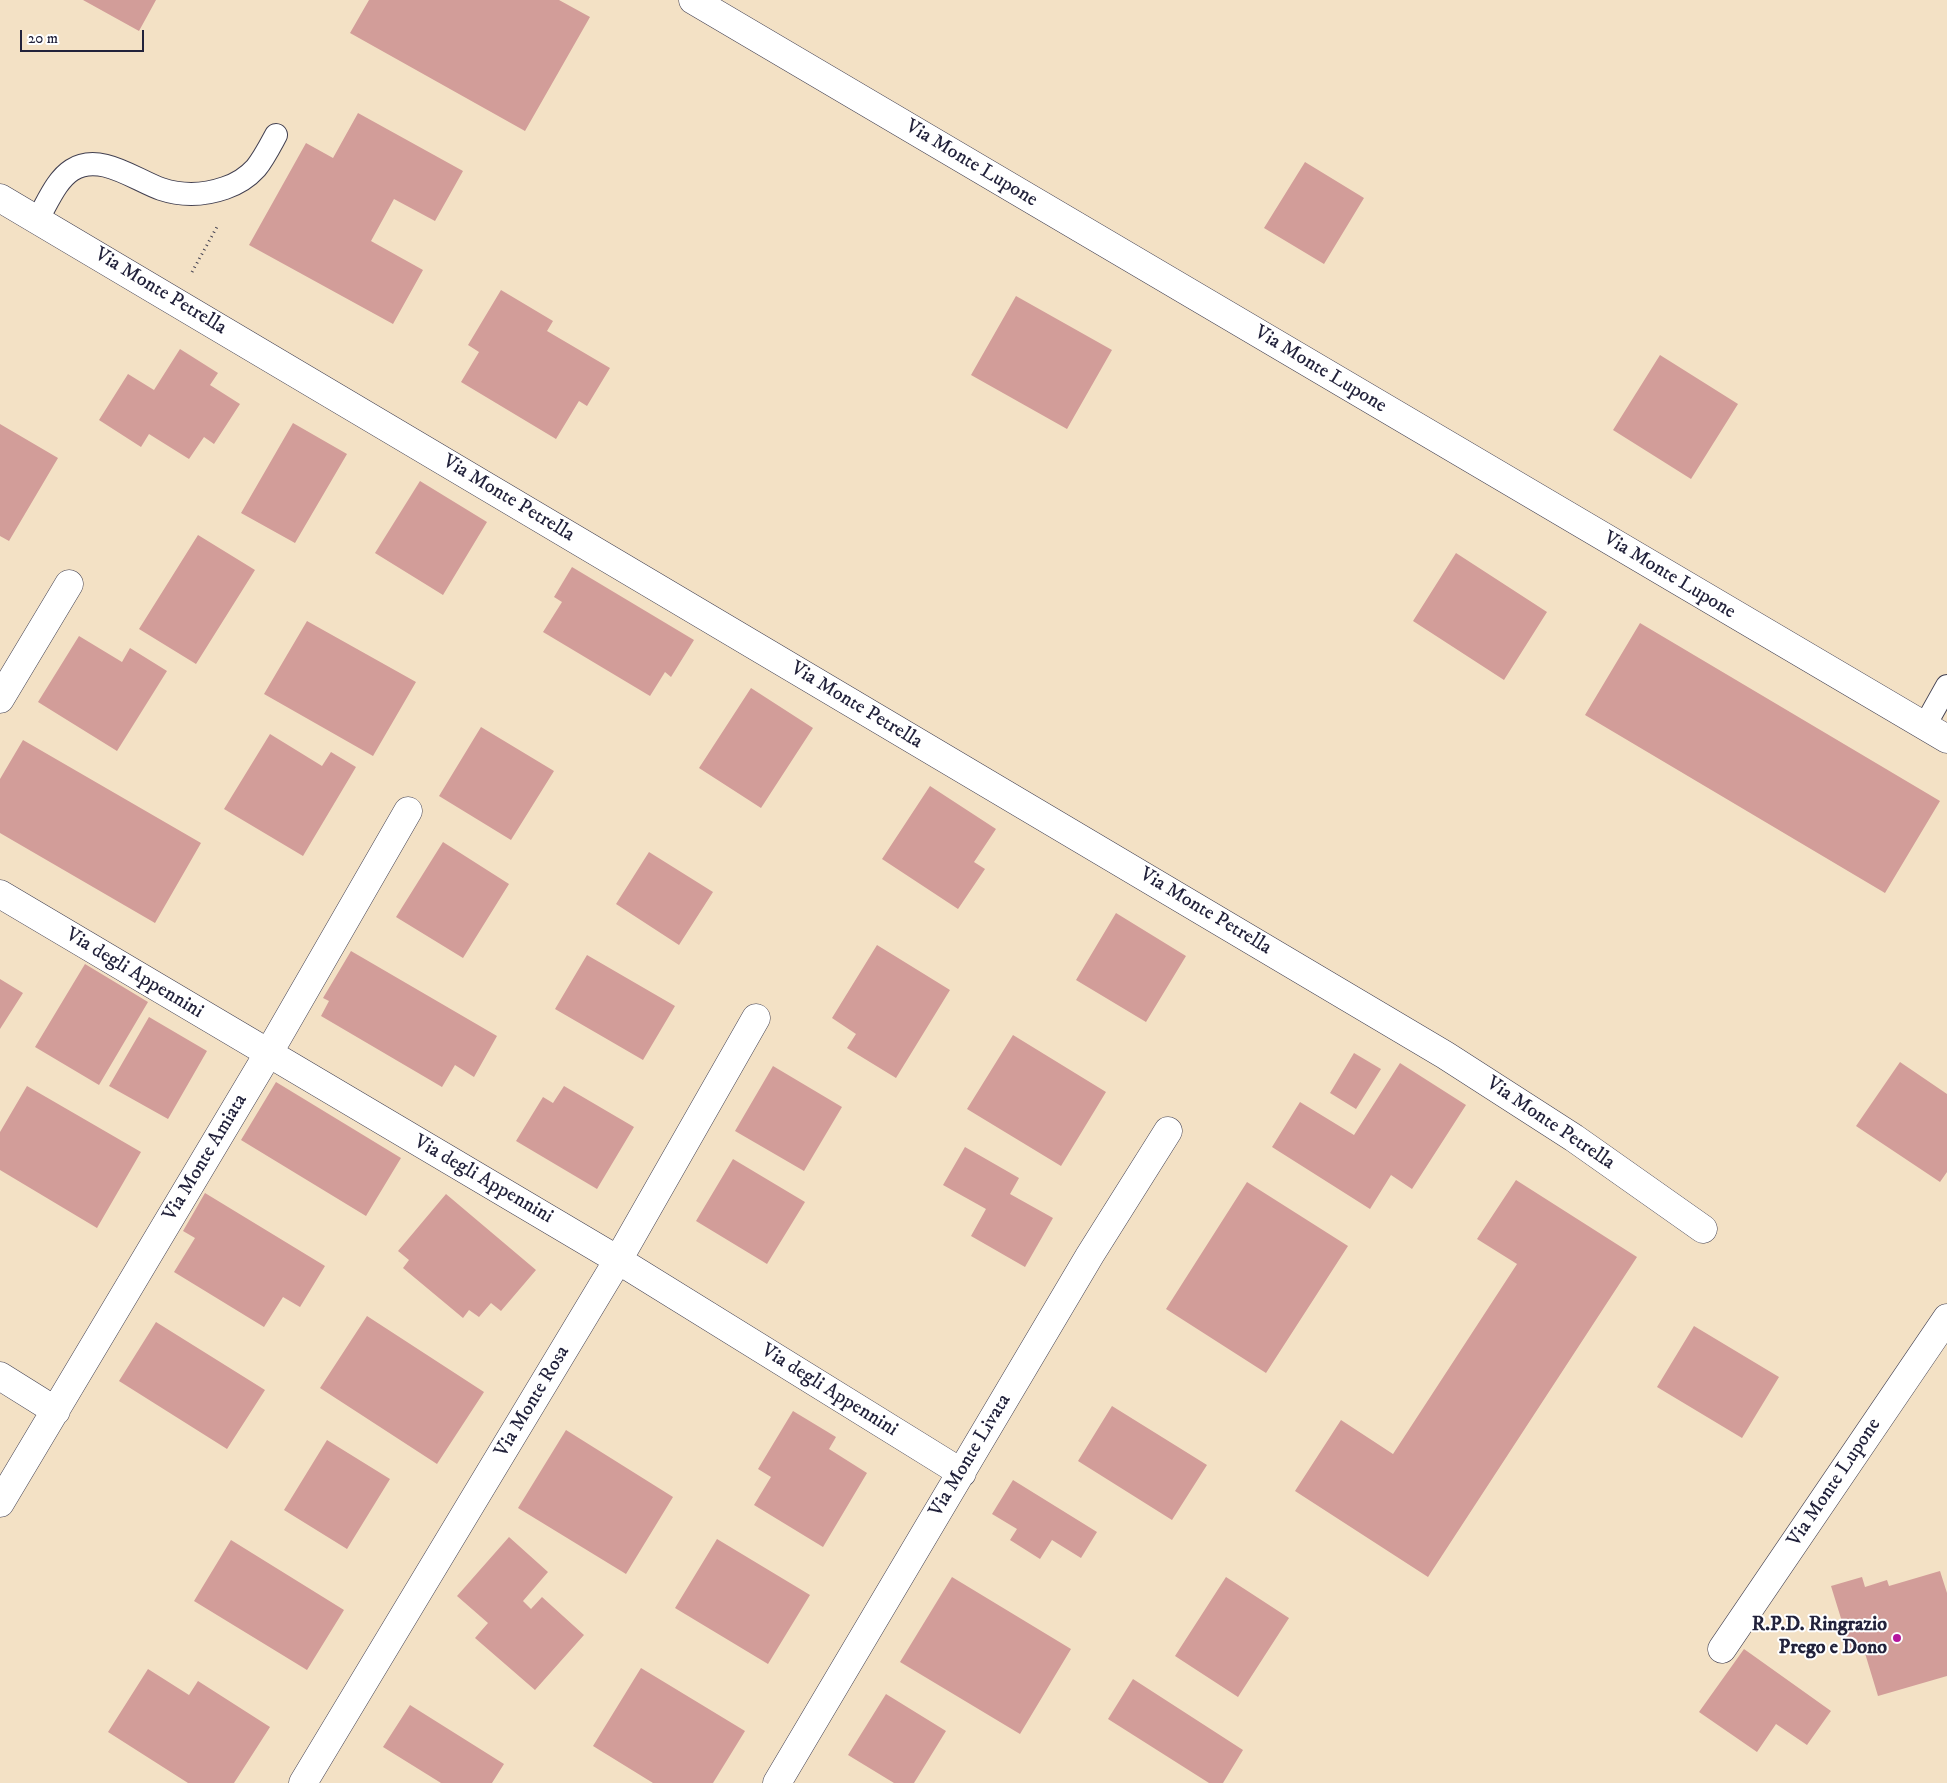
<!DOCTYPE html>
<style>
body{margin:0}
#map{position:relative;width:1947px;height:1783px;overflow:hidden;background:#f3e1c5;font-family:"IM FELL DW Pica",serif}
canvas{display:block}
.scale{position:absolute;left:20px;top:30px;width:124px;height:22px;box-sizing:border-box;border:2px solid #22223b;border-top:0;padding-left:6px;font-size:15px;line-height:18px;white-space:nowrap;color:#22223b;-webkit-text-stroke:4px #fff;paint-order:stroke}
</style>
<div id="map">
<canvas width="1947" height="1783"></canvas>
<div class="scale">20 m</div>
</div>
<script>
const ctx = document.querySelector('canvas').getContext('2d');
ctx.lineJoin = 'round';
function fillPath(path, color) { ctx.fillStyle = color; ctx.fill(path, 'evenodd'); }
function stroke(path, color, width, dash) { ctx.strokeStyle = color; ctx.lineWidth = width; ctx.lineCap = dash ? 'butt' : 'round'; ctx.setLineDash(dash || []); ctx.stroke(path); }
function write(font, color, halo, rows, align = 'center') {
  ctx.font = font + ' "IM FELL DW Pica",serif'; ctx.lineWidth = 4; ctx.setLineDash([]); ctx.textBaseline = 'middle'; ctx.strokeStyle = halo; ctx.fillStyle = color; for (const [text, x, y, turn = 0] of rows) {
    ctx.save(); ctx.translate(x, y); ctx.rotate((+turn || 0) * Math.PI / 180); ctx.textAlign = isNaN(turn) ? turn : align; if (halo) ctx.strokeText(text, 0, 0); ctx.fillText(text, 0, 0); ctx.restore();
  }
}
fillPath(new Path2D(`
 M83,0H156L139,31Z
 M369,0H559L590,17L525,131L350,33Z
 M358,113L463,171L435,221L394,199L371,241L423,270L393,324L249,245L306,143L333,158Z
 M1305,162L1364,198L1324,264L1264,228Z
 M501,290L553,321L547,331L610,368L587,406L579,401L556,439L461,382L479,352L468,345Z
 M1016,296L1112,350L1067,429L971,375Z
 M180,349L218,373L210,385L240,404L214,444L204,437L189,459L149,434L141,447L99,420L128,374L154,390Z
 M1660,355L1738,404L1691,479L1613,430Z
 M293,423L347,454L295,543L241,513Z
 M0,424L58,458L9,541L0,536Z
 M420,481L487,522L443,595L375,553Z
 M198,535L255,570L196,664L139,629Z
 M1456,553L1547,612L1504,680L1413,621Z
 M572,567L694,640L671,677L665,672L650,696L543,632L562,602L554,597Z
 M307,621L416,682L373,756L264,694Z
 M1640,623L1940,801L1885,893L1585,715Z
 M79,636L122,662L130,648L167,671L117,751L38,702Z
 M751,688L813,728L761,808L699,768Z
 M481,727L554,771L511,840L439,796Z
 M270,734L322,766L331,752L356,767L303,856L224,809Z
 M23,740L201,843L155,923L0,833V779Z
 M930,786L996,829L974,862L985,869L958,909L882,859Z
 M443,842L509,884L463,958L396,917Z
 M649,852L713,892L679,945L616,904Z
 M1116,913L1186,956L1146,1022L1076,980Z
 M877,945L950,990L896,1078L847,1048L856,1034L832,1018Z
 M351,951L497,1036L474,1077L455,1065L442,1087L321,1016L329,1001L323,998Z
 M587,955L675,1006L643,1060L555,1009Z
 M85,964L148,1002L99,1085L35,1047Z
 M0,979L23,993L0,1029Z
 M149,1017L207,1051L168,1119L109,1086Z
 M1013,1035L1106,1092L1061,1166L967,1109Z
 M1354,1053L1381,1069L1356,1109L1330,1093Z
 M1900,1062L1947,1094V1172L1940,1182L1856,1126Z
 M1400,1063L1466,1105L1412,1189L1391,1175L1370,1209L1272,1147L1300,1102L1354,1135Z
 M773,1066L842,1107L804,1171L735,1131Z
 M276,1082L401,1158L366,1216L241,1140Z
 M27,1086L141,1152L97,1228L0,1170V1132Z
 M564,1086L634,1127L597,1189L516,1141L543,1097L553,1103Z
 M965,1147L1019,1178L1010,1194L1053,1218L1025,1267L971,1236L986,1209L943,1185Z
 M733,1159L805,1202L767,1264L696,1221Z
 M1516,1180L1637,1257L1428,1577L1295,1491L1341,1420L1393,1454L1517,1264L1477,1239Z
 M1247,1182L1348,1246L1266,1373L1166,1309Z
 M205,1193L325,1266L300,1307L283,1297L264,1327L174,1272L195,1238L183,1231Z
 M446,1194L536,1270L501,1311L491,1303L479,1317L469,1310L463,1318L403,1268L409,1260L398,1251Z
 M367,1316L484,1392L437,1464L320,1388Z
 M156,1322L265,1390L227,1449L119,1381Z
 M1694,1326L1779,1377L1742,1438L1657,1387Z
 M1112,1406L1207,1465L1172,1520L1078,1461Z
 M793,1411L836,1437L829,1449L867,1473L823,1547L754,1505L771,1477L758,1469Z
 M566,1430L673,1497L626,1574L518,1508Z
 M327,1440L390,1479L347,1549L284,1510Z
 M1013,1480L1097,1532L1081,1558L1052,1540L1040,1559L1010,1540L1017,1529L992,1514Z
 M509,1537L548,1572L523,1601L531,1609L542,1597L584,1635L535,1690L475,1638L488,1623L457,1596Z
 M717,1539L810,1595L768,1664L675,1608Z
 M231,1540L344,1610L307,1670L194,1601Z
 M1940,1571L1947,1593V1676L1878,1696L1864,1650L1852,1654L1831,1586L1862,1577L1865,1587L1887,1580L1889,1586Z
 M952,1577L1071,1649L1020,1734L900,1662Z
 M1226,1577L1289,1618L1238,1697L1175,1656Z
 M1744,1649L1831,1711L1807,1745L1776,1724L1757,1752L1699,1712Z
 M641,1668L745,1731L713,1783H653L593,1746Z
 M148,1669L189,1695L198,1681L270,1727L234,1783H188L108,1732Z
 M1133,1679L1243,1750L1223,1783H1209L1108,1719Z
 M886,1694L946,1731L914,1783H894L848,1755Z
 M410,1705L504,1764L492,1783H441L383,1747Z`), '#d29d99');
const service = new Path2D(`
 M37,220C47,204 56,180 72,170C100,152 135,180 161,189C182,196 205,195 225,188C237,184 247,178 256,168C264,158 270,146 276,135
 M1924,727L1947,686`);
const minor = new Path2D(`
 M693,0L1947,739
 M0,198L1445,1055L1574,1138L1703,1229
 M0,699L69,584
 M0,894L618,1260L962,1473
 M0,1376L56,1411
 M0,1503L268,1054L408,811
 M1722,1649L1947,1318
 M303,1783L618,1260L756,1018
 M777,1783L1090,1255L1168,1131`);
stroke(service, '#413f50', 24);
stroke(minor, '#413f50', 29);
stroke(new Path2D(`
 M192,272L218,225`), '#413f50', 3, [1, 4]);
stroke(service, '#fff', 22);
stroke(minor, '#fff', 28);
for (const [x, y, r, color] of [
 [1897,1638,5,"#b5179e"]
]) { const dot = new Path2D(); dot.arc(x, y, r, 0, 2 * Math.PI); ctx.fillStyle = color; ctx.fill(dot); stroke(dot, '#fff', 2); }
write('20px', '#22223b', '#fff', [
 ["Via Monte Lupone",971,164,31],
 ["Via Monte Petrella",160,292,31],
 ["Via Monte Lupone",1320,370,31],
 ["Via Monte Petrella",508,499,31],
 ["Via Monte Lupone",1669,576,31],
 ["Via Monte Petrella",856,706,31],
 ["Via Monte Petrella",1205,912,31],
 ["Via degli Appennini",134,974,31],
 ["Via Monte Petrella",1550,1124,34],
 ["Via Monte Amiata",206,1158,-59],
 ["Via degli Appennini",483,1180,30],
 ["Via degli Appennini",829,1391,32],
 ["Via Monte Rosa",533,1402,-59],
 ["Via Monte Livata",971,1456,-59],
 ["Via Monte Lupone",1835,1483,-56]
]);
write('bold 20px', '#22223b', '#fff', [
 ["R.P.D. Ringrazio",1887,1626],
 ["Prego e Dono",1887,1649]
], 'right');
</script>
